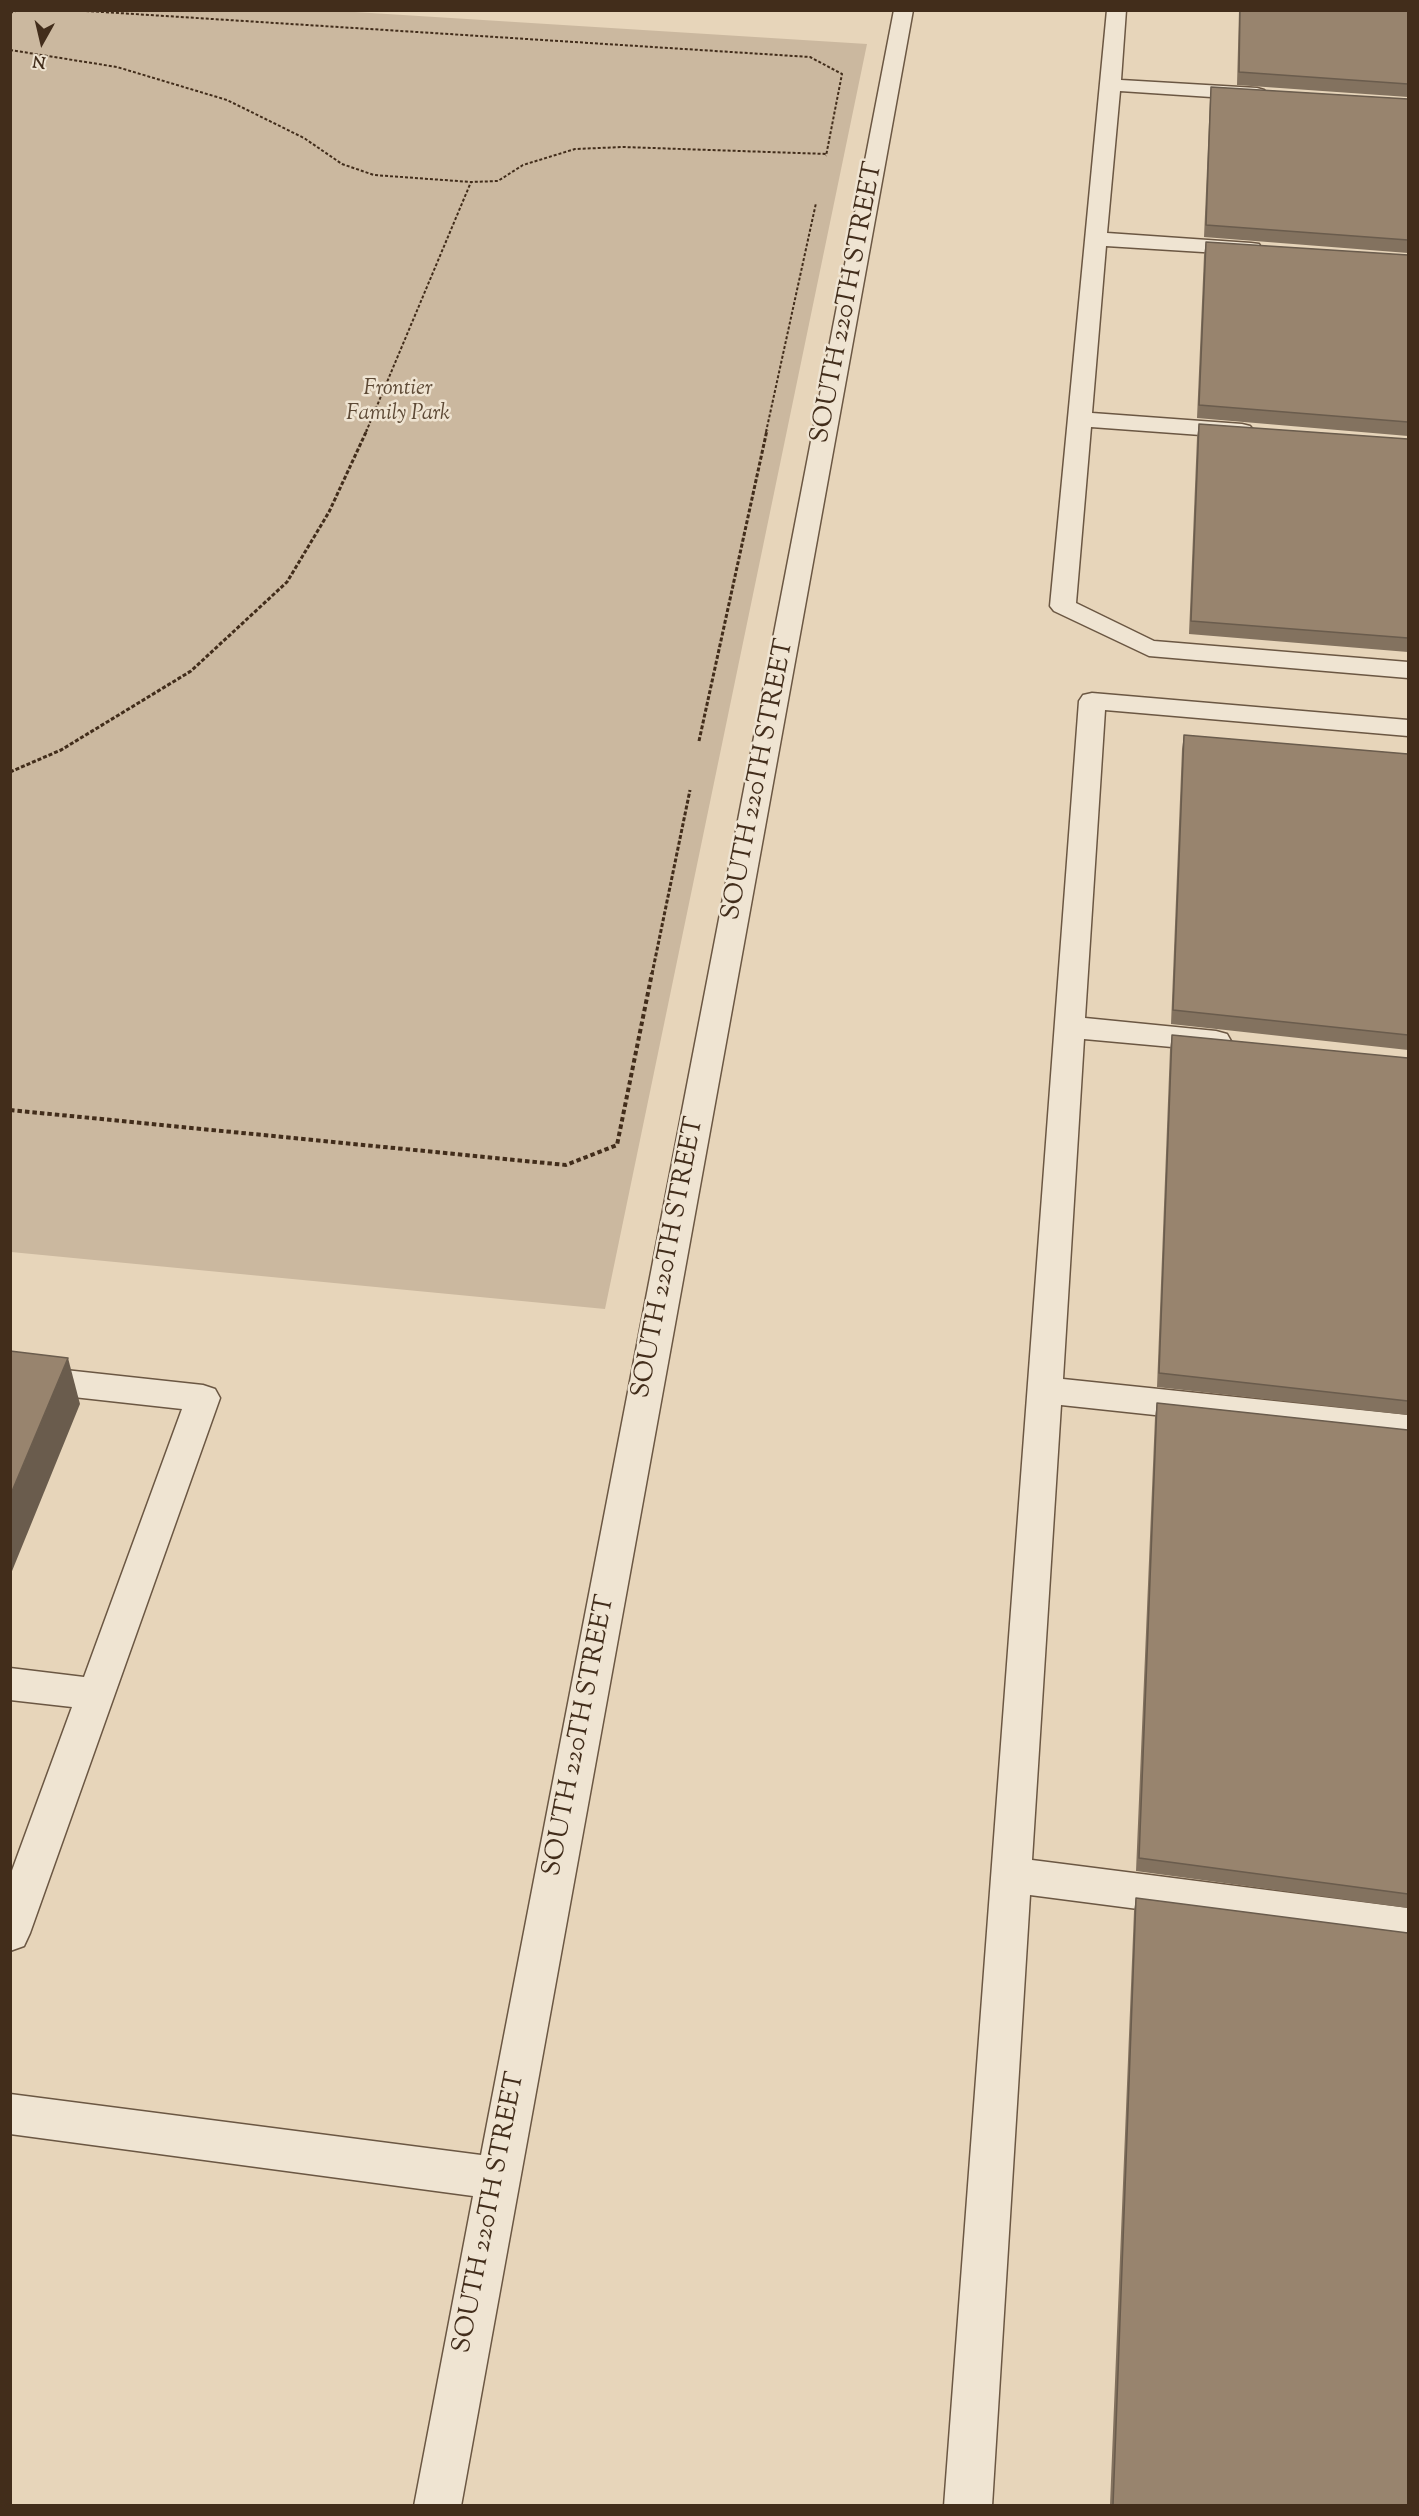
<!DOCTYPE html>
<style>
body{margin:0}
#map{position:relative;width:1419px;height:2516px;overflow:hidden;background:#e7d5ba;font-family:"Sorts Mill Goudy",serif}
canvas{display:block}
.frame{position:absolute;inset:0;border:12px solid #422d1b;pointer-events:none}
.north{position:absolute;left:12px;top:12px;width:60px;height:60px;-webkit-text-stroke:4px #efe4d2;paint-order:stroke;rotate:188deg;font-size:16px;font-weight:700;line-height:24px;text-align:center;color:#422d1b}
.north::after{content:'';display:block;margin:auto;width:21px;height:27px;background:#422d1b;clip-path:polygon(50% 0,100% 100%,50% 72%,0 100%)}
</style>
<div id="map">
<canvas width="1419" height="2516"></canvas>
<div class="frame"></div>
<div class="north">N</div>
</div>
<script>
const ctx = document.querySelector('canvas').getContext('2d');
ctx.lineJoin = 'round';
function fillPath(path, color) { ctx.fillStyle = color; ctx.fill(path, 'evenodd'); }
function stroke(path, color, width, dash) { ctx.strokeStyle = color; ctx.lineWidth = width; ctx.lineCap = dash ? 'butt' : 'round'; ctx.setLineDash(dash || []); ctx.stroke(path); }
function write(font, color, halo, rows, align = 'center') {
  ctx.font = font + ' "Sorts Mill Goudy",serif'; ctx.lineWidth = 5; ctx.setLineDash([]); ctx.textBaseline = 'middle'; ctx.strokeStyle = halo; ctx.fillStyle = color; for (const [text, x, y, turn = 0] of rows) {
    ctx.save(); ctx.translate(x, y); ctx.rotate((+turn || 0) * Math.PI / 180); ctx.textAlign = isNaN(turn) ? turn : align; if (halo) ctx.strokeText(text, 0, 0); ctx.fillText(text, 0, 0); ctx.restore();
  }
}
fillPath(new Path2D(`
 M11,10L339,11L867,44L605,1309L11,1252Z`), '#cbb89f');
const minor = new Path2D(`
 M894,10H913L461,2506H414L473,2196L10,2134V2094L481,2155Z
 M1107,10H1126L1121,80L1257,88L1264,90L1267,94L1264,98L1257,100L1120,91L1107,233L1251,243L1259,244L1262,249L1259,254L1251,255L1106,246L1092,413L1242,424L1250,426L1254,431L1250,436L1242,438L1091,427L1076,603L1154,641L1408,662V678L1149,656L1054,611L1050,606Z
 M1092,693L1408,720V736L1105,710L1085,1018L1216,1031L1227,1034L1231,1041L1227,1048L1216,1051L1084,1039L1063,1379L1408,1415V1442L1061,1405L1032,1860L1408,1908V1944L1030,1895L992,2506H944L1079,701L1083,695Z
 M10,1364L203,1385L215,1389L220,1398L30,1933L24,1946L10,1951V1876L72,1707L10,1700V1668L84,1677L182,1409L10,1390Z`);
stroke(minor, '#6b5743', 3);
stroke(new Path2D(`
 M71,10L810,57L842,74L826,156
 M10,13L19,10
 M10,50L117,67L227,100L304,138L342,164L374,175L471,182L498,181L523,165L575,149L623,147L827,154
 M366,432L471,182
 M766,432L816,203`), '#422d1b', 2, [3, 2]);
stroke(new Path2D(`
 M699,741L767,430
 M10,772L61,750L191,671L287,582L329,512L367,430
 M652,974L690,790`), '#422d1b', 3, [4, 2]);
stroke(new Path2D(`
 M10,1110L566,1165L617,1145L652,973`), '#422d1b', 4, [4.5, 3]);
fillPath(minor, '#efe4d2');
fillPath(new Path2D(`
 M1239,10H1408V97L1237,85Z
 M1211,87L1408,99V253L1204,237L1210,99Z
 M1206,242L1408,255V436L1197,418L1204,255Z
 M1199,424L1408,439V652L1189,634L1197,437Z
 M1184,735L1408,754V1050L1171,1024L1182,749Z
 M1172,1035L1408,1058V1415L1157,1387L1170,1049Z
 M1157,1403L1408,1430V1908L1136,1871L1155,1417Z
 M1136,1898L1408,2505H1110L1134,1911Z`), '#83725f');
fillPath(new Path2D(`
 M68,1358L80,1404L10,1576V1496Z`), '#6a5c4d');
const building = new Path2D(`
 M1240,10H1408V84L1239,72Z
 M1211,87L1408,99V240L1206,225Z
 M1206,242L1408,255V422L1199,405Z
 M1199,424L1408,439V638L1191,621Z
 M1184,735L1408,754V1035L1173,1010Z
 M1172,1035L1408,1058V1401L1159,1373Z
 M10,1351L68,1358L10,1496Z
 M1157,1403L1408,1430V1894L1139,1858Z
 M1136,1898L1408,1933V2505H1113Z`);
fillPath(building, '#98846e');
stroke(building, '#6a5c4d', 1.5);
write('italic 22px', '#5d4935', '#efe4d2', [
 ["Frontier",398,390],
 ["Family Park",398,415]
]);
write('26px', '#422d1b', '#efe4d2', [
 ["SOUTH 220TH STREET",849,303,-79],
 ["SOUTH 220TH STREET",760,780,-79],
 ["SOUTH 220TH STREET",670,1258,-79],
 ["SOUTH 220TH STREET",581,1736,-79],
 ["SOUTH 220TH STREET",491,2213,-79]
]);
</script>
